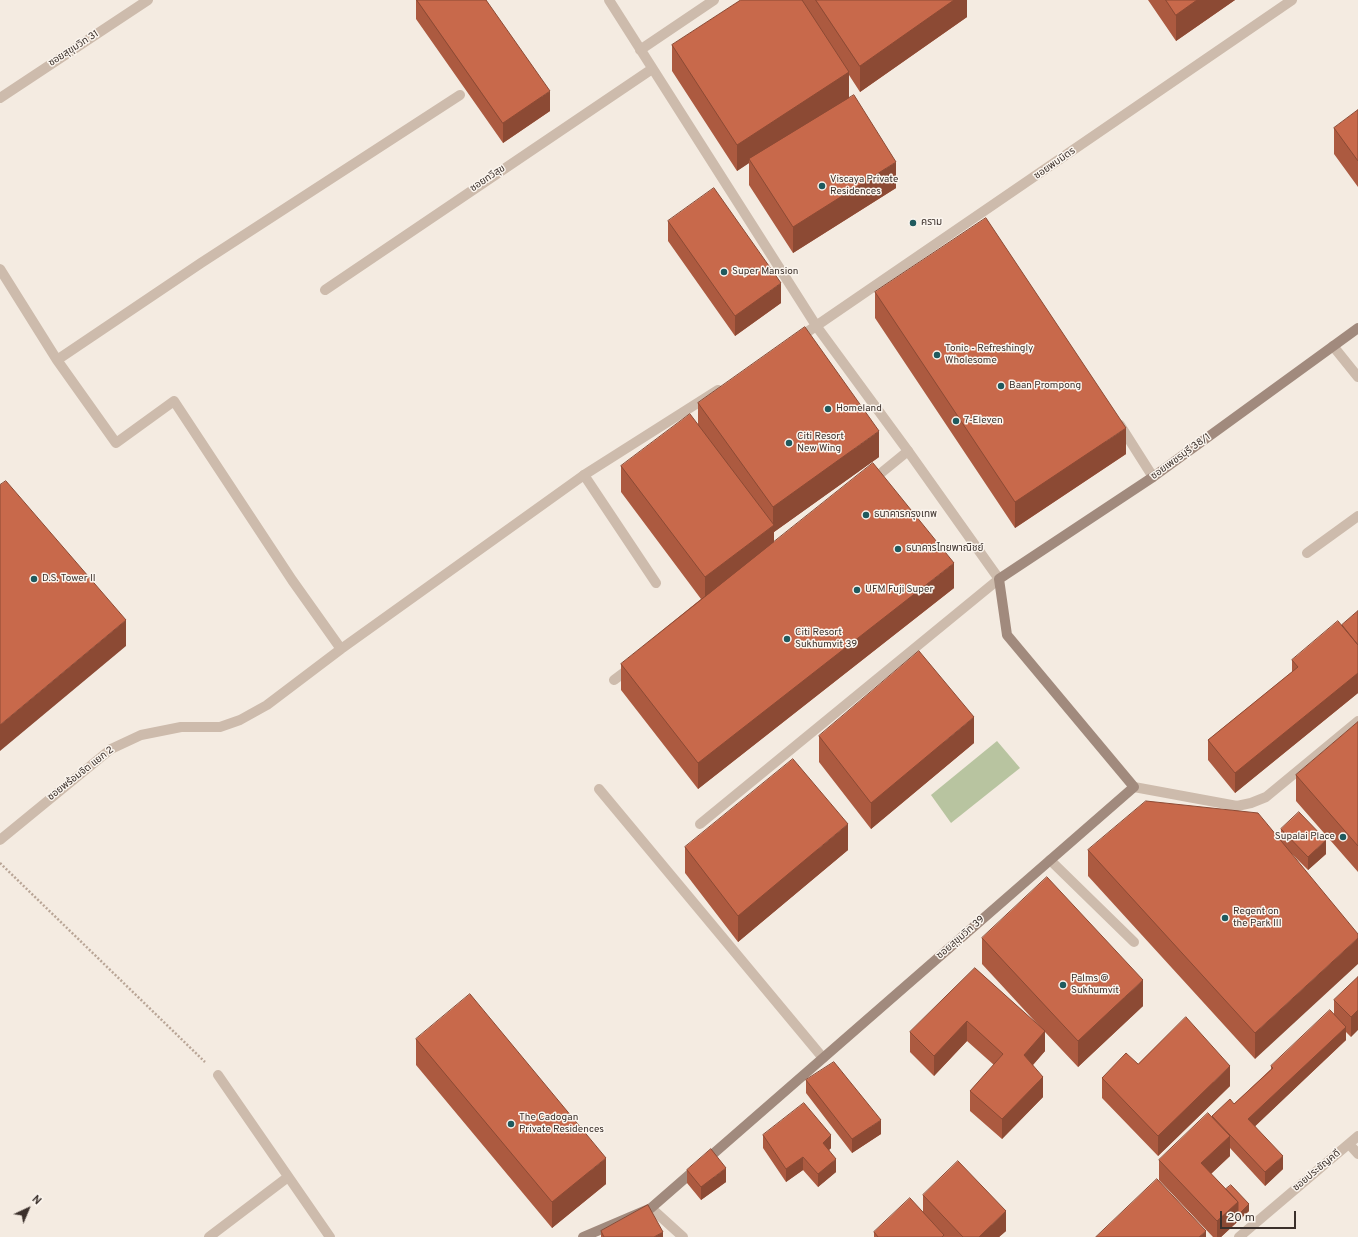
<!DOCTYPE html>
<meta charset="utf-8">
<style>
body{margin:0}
#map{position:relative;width:1358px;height:1237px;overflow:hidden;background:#f4ebe1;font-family:Overpass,sans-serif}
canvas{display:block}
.north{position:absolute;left:8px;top:1189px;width:40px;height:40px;-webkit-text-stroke:3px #fbf5ee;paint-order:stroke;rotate:44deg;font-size:11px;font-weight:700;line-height:16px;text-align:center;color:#3b302b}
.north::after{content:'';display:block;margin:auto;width:14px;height:18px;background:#3b302b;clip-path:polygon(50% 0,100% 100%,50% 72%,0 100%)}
.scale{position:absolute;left:1220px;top:1211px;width:76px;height:18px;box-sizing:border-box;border:2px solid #3b302b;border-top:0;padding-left:5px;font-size:12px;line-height:14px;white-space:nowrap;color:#3b302b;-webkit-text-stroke:3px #fbf5ee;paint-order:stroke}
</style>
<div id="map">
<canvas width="1358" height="1237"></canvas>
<div class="north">N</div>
<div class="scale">20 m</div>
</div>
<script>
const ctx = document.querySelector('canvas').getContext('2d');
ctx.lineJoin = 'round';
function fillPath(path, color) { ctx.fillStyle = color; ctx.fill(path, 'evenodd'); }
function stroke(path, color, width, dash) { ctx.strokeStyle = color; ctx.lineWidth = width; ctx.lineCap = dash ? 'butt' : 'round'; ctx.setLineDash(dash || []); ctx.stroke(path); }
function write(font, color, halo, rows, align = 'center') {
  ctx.font = font + ' Overpass,"Noto Sans Thai",sans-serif'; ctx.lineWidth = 3; ctx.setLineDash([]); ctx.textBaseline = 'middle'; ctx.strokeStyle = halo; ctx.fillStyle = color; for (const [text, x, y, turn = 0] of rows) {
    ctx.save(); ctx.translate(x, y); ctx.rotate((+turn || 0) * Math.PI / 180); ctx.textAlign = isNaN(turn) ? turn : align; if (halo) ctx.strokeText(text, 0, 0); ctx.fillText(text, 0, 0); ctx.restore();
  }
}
fillPath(new Path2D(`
 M997,741L1020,768L951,823L931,795Z`), '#b8c4a0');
stroke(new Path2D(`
 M0,863L205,1062`), '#b9a596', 2.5, [2, 2]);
stroke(new Path2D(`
 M1333,346L1358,377
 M1120,425L1153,477
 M584,475L656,583
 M870,482L908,451
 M1307,553L1358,516
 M614,680L630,668
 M599,789L823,1058
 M700,824L999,579
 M1050,860L1134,942`), '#cdbbac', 10);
stroke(new Path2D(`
 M609,0L817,327L908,451L999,579
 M640,50L714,0
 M0,98L148,0
 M0,269L57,360L116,443L174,401L292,580L341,649
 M325,290L652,69
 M797,339L1292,0
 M57,360L201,263L460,95
 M1134,787L1237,806L1251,803L1266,797L1358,721
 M0,840L111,749L141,735L181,727H220L240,720L267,705L341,649L584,475L718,390
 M218,1075L330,1237
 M1349,1144L1358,1154
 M651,1208L683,1237
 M209,1237L288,1177
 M1239,1237L1358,1136`), '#cdbbac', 10);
stroke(new Path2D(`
 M583,1237L651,1208L1134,787L1007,635L999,579L1153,477L1358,328`), '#a18a7d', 10);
fillPath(new Path2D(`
 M416,0H486L550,111L503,143L416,19Z
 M741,0H967V17L860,92L849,75V97L896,188L793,253L749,185V163L737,171L672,71V45Z
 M1148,0H1235L1176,41Z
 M1358,110V187L1334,154V128Z
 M668,221L781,303L735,336L668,241Z
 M875,292L1126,454L1015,528L875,318Z
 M698,403L879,457L774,532V542L954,588L698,789L621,690V664L701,599L621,492V466L698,426Z
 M1358,611V693L1235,793L1208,760V740L1292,672V660L1342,625Z
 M1358,722V872L1296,801V775Z
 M819,736L974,743L871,829L819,762Z
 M1281,829L1326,854L1308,870L1291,853L1255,1059L1088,876V850L1281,841Z
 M685,847L848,850L738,942L685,873Z
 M982,938L1143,1006L1078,1067L1045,1032V1051L1033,1065L1043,1097L1002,1139L970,1111V1091L994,1065L967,1041L934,1076L910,1052V1032L975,968L1042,1029L982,964Z
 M1358,977L1351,1037L1346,1032V1040L1255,1126L1283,1169L1265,1186L1230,1148V1156L1211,1174L1226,1189L1249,1211L1221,1237H1213L1159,1180V1160L1212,1117V1116L1234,1104L1271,1069V1066L1334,1014V1000Z
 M416,1039L606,1184L552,1228L416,1065Z
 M1138,1064L1230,1086L1158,1156L1102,1098V1078Z
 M806,1080L881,1134L852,1153L806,1093Z
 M763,1135L831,1148L829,1150L836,1172L818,1187L803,1170L786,1182L763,1148Z
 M687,1170L726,1182L701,1200L687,1183Z
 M923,1195L1006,1231L999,1237H874V1232L923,1212Z
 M601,1231L663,1237H601Z`), '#ac5a40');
fillPath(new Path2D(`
 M954,0H967V17L860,92V66Z
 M1197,0H1235L1176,41V15Z
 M849,72V98L749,159V163L737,171V145Z
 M550,91V111L503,143V123Z
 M896,162V188L793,253V227Z
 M781,283V303L735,336V316Z
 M1126,428V454L1015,528V502Z
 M879,431V457L774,532V551L705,603V577L773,526V507Z
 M954,563V588L698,789V763Z
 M126,620V646L0,751V725Z
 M1358,673V693L1235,793V773Z
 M974,717V743L871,829V803Z
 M848,824V850L738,942V916Z
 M1326,840V854L1308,870V857Z
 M1358,938V964L1255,1059V1033Z
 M1143,980V1006L1078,1067V1041Z
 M1358,1010V1030L1351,1037V1017Z
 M967,1021V1041L934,1076V1056Z
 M1346,1027V1040L1248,1133V1119Z
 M1045,1031V1051L1024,1075V1055Z
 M1230,1066V1086L1158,1156V1136Z
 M1043,1077V1097L1002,1139V1119Z
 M881,1120V1134L852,1153V1139Z
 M831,1135V1148L823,1156V1143Z
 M1230,1136V1156L1201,1183V1163Z
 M1283,1156V1169L1265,1186V1172Z
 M803,1157V1170L786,1182V1169Z
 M606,1158V1184L552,1228V1202Z
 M836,1159V1172L818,1187V1174Z
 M726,1168V1182L701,1200V1187Z
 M1238,1202L1249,1204V1211L1221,1237H1217V1221Z
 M1006,1211V1231L999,1237H979Z
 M1206,1231V1237H1199Z
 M663,1232V1237H654Z`), '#8c4a34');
const building = new Path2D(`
 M417,0H486L550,91L503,123Z
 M741,0H802L849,72L737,145L672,45Z
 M816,0H954L860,66Z
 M1166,0H1197L1176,15Z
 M854,95L896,162L793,227L749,159Z
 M1358,110V161L1334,128Z
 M714,188L781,283L735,316L668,221Z
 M986,218L1126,428L1015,502L875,292Z
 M805,327L879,431L773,507L698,403Z
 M690,414L774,525L705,577L621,466Z
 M873,463L954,563L698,763L621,664Z
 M6,481L126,620L0,725V485Z
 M1358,611V645L1342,625Z
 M1338,621L1358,645V673L1235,773L1208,740L1298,667L1292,660Z
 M919,651L974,717L871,803L819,736Z
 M1358,722V846L1296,775Z
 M793,759L848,824L738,916L685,847Z
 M1146,801L1258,813L1358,934V938L1255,1033L1088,850Z
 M1299,812L1326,840L1308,857L1281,829Z
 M1047,877L1143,980L1078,1041L982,938Z
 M975,968L1045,1031L1024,1055L1043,1077L1002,1119L970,1091L1003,1054L967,1021L934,1056L910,1032Z
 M1358,977V1010L1351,1017L1334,1000Z
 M470,994L606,1158L552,1202L416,1039Z
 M1330,1010L1346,1027L1248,1119L1283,1156L1265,1172L1212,1116L1230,1099L1234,1104L1273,1068L1271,1066Z
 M1186,1017L1230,1066L1158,1136L1102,1078L1126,1053L1138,1064Z
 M834,1062L881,1120L852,1139L806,1080Z
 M804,1103L831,1135L823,1143L836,1159L818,1174L803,1157L786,1169L763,1135Z
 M1208,1113L1230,1136L1201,1163L1238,1202L1217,1221L1159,1160Z
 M711,1149L726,1168L701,1187L687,1170Z
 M958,1161L1006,1211L979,1237H963L923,1195Z
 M1157,1179L1206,1231L1199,1237H1096Z
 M1231,1185L1249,1204L1238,1215V1202L1226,1189Z
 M910,1198L944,1235L942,1237H878L874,1232Z
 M648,1205L663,1232L654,1237H604L601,1231Z`);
fillPath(building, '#c8694b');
stroke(building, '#8c4a34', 1);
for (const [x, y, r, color] of [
 [822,186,4,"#1f5a5e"],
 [913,223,4,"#1f5a5e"],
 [724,272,4,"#1f5a5e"],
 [937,355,4,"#1f5a5e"],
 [1001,386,4,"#1f5a5e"],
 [828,409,4,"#1f5a5e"],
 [956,421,4,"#1f5a5e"],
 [789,443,4,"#1f5a5e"],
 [866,515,4,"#1f5a5e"],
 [898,549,4,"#1f5a5e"],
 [34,579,4,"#1f5a5e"],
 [857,590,4,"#1f5a5e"],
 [787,639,4,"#1f5a5e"],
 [1343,837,4,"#1f5a5e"],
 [1225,918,4,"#1f5a5e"],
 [1063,985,4,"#1f5a5e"],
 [511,1124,4,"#1f5a5e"]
]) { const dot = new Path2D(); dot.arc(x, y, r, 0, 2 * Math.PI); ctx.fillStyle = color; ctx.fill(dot); stroke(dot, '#fbf5ee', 1.5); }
write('10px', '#3b302b', '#fbf5ee', [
 ["ซอยสุขุมวิท 31",74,49,-33],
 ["ซอยพบมิตร",1055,164,-35],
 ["ซอยทวีสุข",488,179,-34],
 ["ซอยเพชรบุรี 38/1",1181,457,-36],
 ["ซอยพร้อมจิต แยก 2",81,774,-38],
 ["ซอยสุขุมวิท 39",961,938,-41],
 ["ซอยประชัญคดี",1317,1171,-40]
]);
write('10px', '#3b302b', '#fbf5ee', [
 ["Viscaya Private",830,180],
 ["Residences",830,192],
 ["คราม",921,223],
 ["Super Mansion",732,272],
 ["Tonic - Refreshingly",945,349],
 ["Wholesome",945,361],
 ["Baan Prompong",1009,386],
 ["Homeland",836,409],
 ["7-Eleven",964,421],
 ["Citi Resort",797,437],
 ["New Wing",797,449],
 ["ธนาคารกรุงเทพ",874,515],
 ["ธนาคารไทยพาณิชย์",906,549],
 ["D.S. Tower II",42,579],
 ["UFM Fuji Super",865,590],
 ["Citi Resort",795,633],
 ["Sukhumvit 39",795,645],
 ["Supalai Place",1335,837,"right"],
 ["Regent on",1233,912],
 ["the Park III",1233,924],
 ["Palms @",1071,979],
 ["Sukhumvit",1071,991],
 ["The Cadogan",519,1118],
 ["Private Residences",519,1130]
], 'left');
</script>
